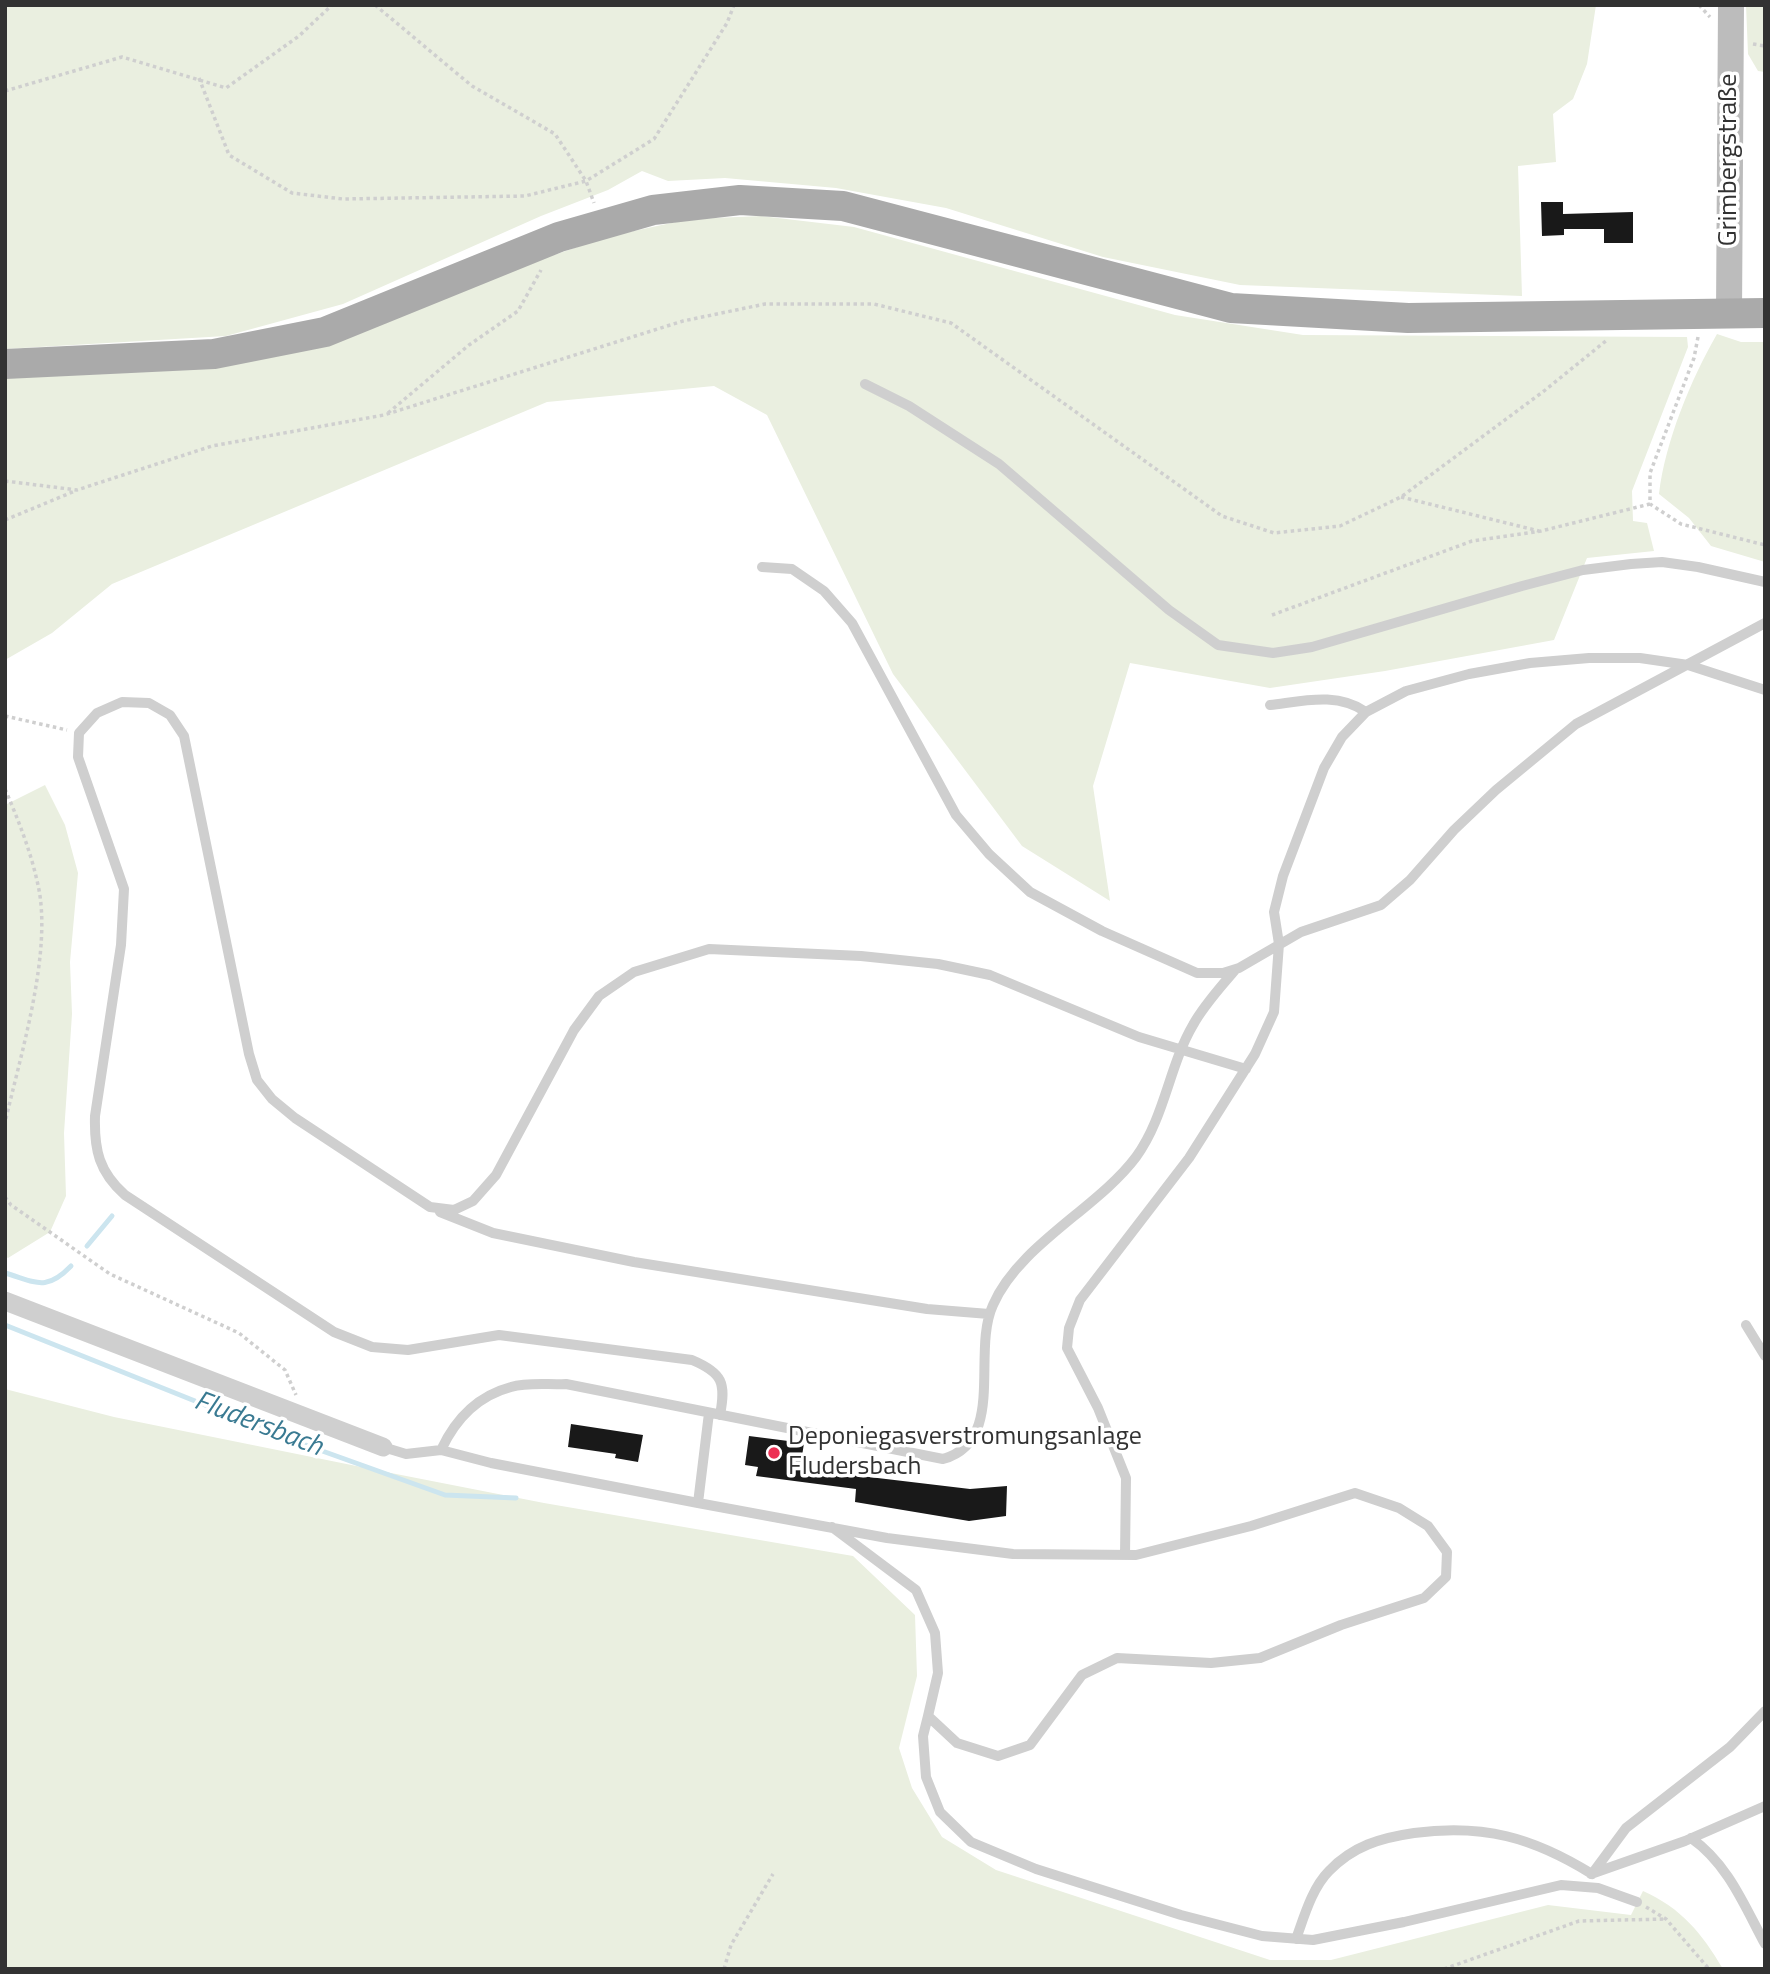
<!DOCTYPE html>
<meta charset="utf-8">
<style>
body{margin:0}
#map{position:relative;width:1770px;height:1974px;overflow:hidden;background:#fff;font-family:"Titillium Web",sans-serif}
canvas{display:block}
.frame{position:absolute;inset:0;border:7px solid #323232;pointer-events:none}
</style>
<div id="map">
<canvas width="1770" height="1974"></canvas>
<div class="frame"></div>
</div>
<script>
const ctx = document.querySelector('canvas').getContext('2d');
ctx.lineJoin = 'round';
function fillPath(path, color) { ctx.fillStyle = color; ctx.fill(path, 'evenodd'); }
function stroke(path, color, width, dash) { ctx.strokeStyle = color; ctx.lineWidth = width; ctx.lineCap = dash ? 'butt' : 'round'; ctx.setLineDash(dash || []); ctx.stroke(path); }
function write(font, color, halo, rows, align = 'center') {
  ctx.font = font + ' "Titillium Web",sans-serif'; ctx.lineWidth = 7; ctx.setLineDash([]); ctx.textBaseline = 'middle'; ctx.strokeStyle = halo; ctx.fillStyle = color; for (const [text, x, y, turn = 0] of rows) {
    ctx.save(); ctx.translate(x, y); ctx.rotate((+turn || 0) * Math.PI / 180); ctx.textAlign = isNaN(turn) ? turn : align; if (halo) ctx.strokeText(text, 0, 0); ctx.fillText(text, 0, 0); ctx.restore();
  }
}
fillPath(new Path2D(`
 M5,5H1596L1587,64L1573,99L1553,114L1556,162L1518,166L1522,296L1240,285L1103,257L946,208L836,188L725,178L668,181L642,171L608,190L541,216L343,304L226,336L5,349Z
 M1746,5H1765V72L1758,71L1748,54Z
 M761,216L854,227L1175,315L1303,335L1687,337L1688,347L1632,491L1633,521L1647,523L1654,551L1587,558L1554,640L1385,671L1270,688L1130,663L1093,786L1110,901L1022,846L893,674L767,415L714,386L547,402L112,584L52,633L5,660V377L158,366L477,281L610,236L690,219Z
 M1717,334L1741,342H1765V562L1711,546L1689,518L1659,494C1665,442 1691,379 1717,334Z
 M45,785L65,825L78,873L70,962L72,1014L64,1133L66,1196L50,1232L8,1258L5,1256V805Z
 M5,1389L114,1417L391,1473L544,1503L853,1556L915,1615L917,1676L899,1748L912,1788L942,1837L996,1870L1270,1960H1331L1548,1905L1631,1915L1643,1891C1681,1908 1702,1933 1723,1969H5Z`), '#eaefe0');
stroke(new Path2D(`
 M87,1246L112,1216
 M5,1273C36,1282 46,1292 71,1266
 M5,1325L300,1443L445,1495L516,1498`), '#cce5ef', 5);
fillPath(new Path2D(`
 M1541,202H1563V214L1633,212V243H1604V229H1564V235L1542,236Z
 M571,1424L643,1435L638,1462L615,1458L616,1454L568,1447Z
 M749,1436L804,1443L801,1463L844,1469V1474L970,1489L1007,1486L1006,1516L969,1521L855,1502L856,1489L756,1476L758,1467L745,1465Z`), '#191919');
stroke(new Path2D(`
 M375,5L472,86L555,134L586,181L594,203
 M1699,5L1710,17
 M1753,44L1765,46
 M199,78L229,155L292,193L343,199L525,196L586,181L654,139L727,23L734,5
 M5,91L122,57L226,88L299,36L332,5
 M1698,337L1694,358L1650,473V504L1681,524L1765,545
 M388,413L469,345L518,311L541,270
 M5,481L77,490L212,446L384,415L683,321L765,304H874L951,323L1222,516L1274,533L1340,526L1401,497L1544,391L1607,340
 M1401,497L1539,531
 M5,520L75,491
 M1272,615L1472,541L1541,531L1650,504
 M5,716L67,730
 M5,789C18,819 31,852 38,885C53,952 20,1056 5,1123
 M5,1197L11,1205L110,1274L239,1333L285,1370L296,1395
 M1646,1907L1666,1919L1709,1969
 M724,1969L731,1945L773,1874
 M1444,1969L1579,1921L1666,1919`), '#cfcfcf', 3.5, [3.5, 3.5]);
stroke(new Path2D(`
 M865,384L909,406L999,464L1169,610L1218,645L1273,653L1312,647L1522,586L1583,570L1631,564L1662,562L1698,567L1765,582
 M762,567L792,569L824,591L852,623L956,815L989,854L1030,892L1102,931L1197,973H1223L1239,968L1301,932L1381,905L1410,880L1454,830L1496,790L1576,724L1765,623
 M1270,705C1304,701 1337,692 1366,712
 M440,1212L493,1233L634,1262L927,1309L989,1314
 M1746,1325L1765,1356
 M720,1415C726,1383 723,1373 692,1360L499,1335L408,1350L372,1347L334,1332L125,1195C99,1172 94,1150 95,1116L121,945L124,889L78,757L79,733L97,713L122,702L149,703L170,715L184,736L249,1054L257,1080L272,1099L295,1118L430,1207L454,1210L473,1201L496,1175L574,1030L599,996L634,972L709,949L861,956L938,964L990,975L1139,1037L1246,1069
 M383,1447L406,1454L441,1450C455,1420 477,1396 511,1387C528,1382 549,1385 566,1384L943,1459C1007,1441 971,1353 993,1305C1019,1245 1098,1208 1136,1157C1165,1117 1169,1066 1193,1025C1204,1005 1220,988 1235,970
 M441,1450L491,1463L698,1503L887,1538L1013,1554L1136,1555L1251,1526L1355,1493L1399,1508L1428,1526L1447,1552L1446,1577L1424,1598L1341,1625L1260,1658L1211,1663L1117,1658L1082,1675L1030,1745L998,1756L957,1743L928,1716L938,1673L935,1633L916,1590L832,1527
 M698,1503L709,1413
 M1125,1555L1126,1478L1098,1408L1067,1348L1069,1328L1080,1300L1189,1158L1255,1054L1274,1012L1279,944L1274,912L1283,876L1324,768L1342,737L1366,712L1406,691L1469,674L1530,663L1589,658H1640L1688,665L1765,690
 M928,1716L923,1736L926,1777L940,1812L971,1842L1036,1869L1181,1915L1262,1936L1313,1940L1404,1922L1561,1885L1598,1888L1637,1902
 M1691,1838C1728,1864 1744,1905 1765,1944
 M1591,1874L1685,1841L1765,1806
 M1296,1939C1304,1917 1312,1888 1329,1871C1353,1846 1380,1838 1414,1833C1484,1824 1532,1837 1592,1874L1626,1828L1730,1747L1765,1711`), '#cfcfcf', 10);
stroke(new Path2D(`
 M5,1301L383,1447`), '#cfcfcf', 19);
stroke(new Path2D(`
 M1729,314L1731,5`), '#bcbcbc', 26);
stroke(new Path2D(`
 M5,364L214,354L325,332L559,237L653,210L740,200L843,206L1231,308L1408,318L1765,313`), '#aaa', 30);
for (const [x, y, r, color] of [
 [774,1453,7,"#ed3054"]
]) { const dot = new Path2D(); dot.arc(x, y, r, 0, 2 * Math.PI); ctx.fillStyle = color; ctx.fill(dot); stroke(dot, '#fff', 2.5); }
write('26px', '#323232', '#fff', [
 ["Grimbergstraße",1730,160,-90]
]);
write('26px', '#323232', '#fff', [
 ["Deponiegasverstromungsanlage",788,1438],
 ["Fludersbach",788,1468]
], 'left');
write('italic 28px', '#397a92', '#fff', [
 ["Fludersbach",258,1425,21]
]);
</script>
